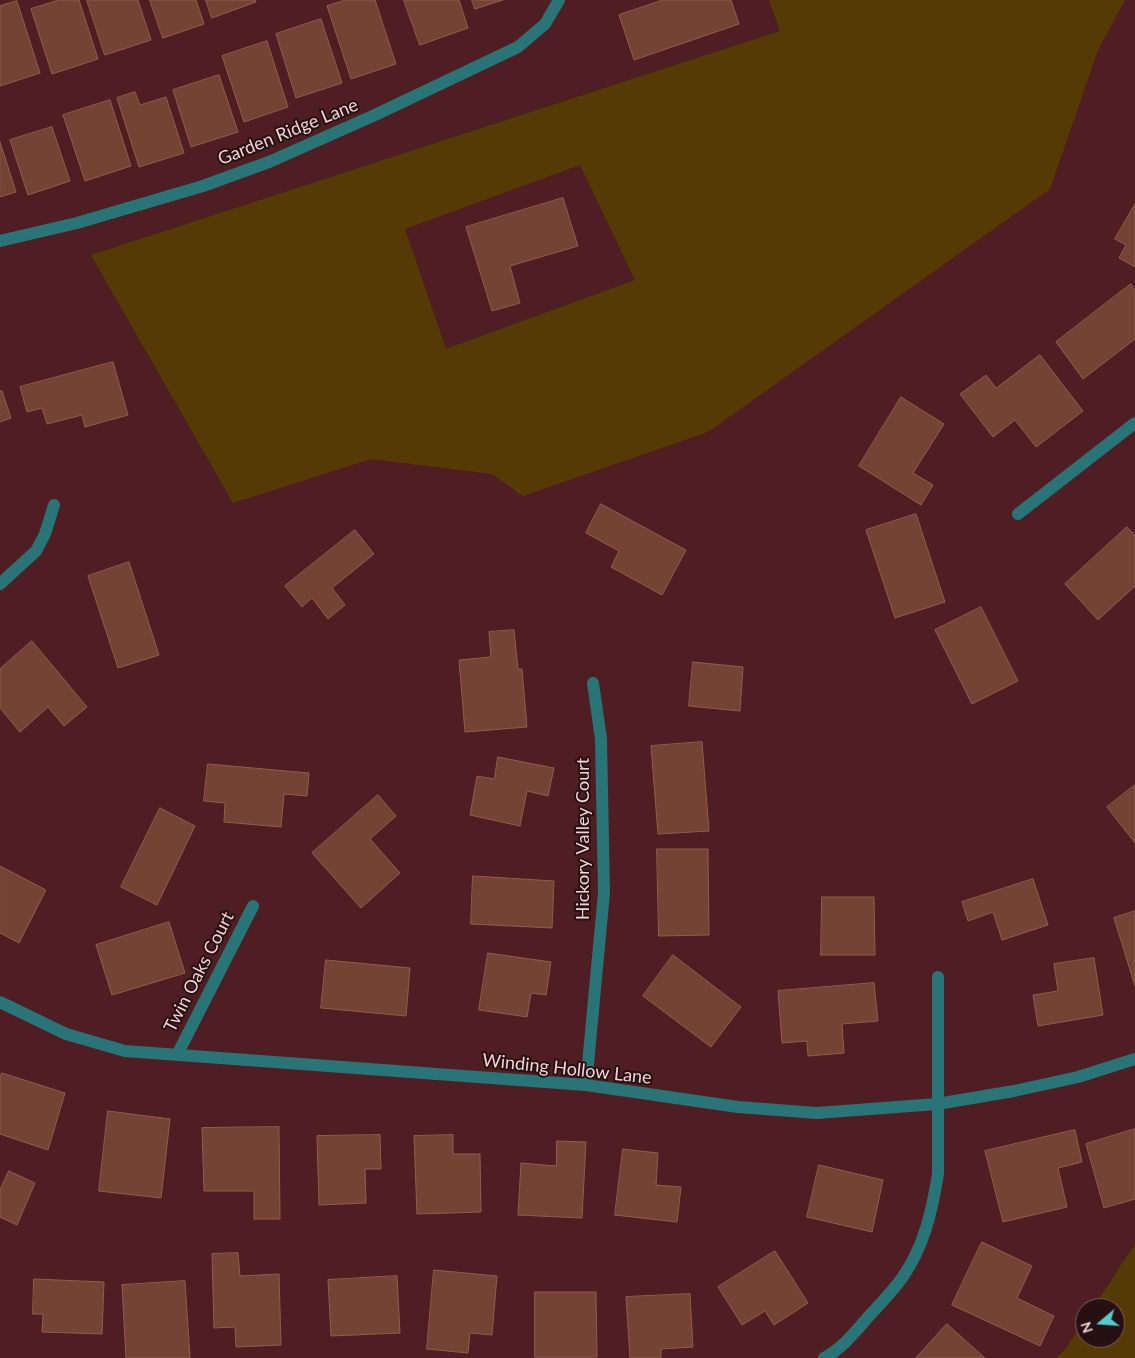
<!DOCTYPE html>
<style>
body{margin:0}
#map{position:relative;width:1135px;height:1358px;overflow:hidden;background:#4f1e22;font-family:Lato,sans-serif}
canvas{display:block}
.north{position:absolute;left:1075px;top:1298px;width:50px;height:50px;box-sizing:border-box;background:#261012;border:1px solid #785e5f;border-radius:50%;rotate:252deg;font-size:14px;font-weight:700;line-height:20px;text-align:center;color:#f3d2d2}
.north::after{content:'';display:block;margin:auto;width:18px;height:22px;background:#52cdcf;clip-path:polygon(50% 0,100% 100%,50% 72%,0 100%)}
</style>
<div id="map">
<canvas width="1135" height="1358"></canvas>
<div class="north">N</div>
</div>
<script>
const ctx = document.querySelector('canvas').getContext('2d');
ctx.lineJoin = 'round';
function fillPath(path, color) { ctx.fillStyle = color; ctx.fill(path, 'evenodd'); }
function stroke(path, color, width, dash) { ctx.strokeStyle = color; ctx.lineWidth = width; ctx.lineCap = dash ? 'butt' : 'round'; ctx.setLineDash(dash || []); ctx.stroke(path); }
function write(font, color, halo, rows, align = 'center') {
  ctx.font = font + ' Lato,sans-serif'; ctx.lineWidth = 4; ctx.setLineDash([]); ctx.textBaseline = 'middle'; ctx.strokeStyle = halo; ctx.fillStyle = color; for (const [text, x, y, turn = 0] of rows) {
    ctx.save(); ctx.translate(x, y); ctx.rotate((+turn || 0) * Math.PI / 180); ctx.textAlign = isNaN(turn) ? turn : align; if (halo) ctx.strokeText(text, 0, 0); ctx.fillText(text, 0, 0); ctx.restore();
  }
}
fillPath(new Path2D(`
 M769,0H1125L1098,50L1050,189L708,432L523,496L492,474L371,459L233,503L91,255L780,31ZM580,165L635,280L446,349L405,229Z
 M1135,1244V1358H1056L1065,1350L1085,1320V1338H1115V1308H1093Z`), '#563a03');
const building = new Path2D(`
 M59,0H79L98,59L52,74L31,9Z
 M87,0H138L151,40L105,55Z
 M150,0H196L204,24L163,38Z
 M206,0H255L256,2L212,18Z
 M346,0H375L396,64L351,79L327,6Z
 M404,0H459L468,28L420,45Z
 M472,0H503L475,9Z
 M663,0H731L739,24L634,60L619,15Z
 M17,1L40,73L0,86V6Z
 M321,19L342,83L296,98L276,34Z
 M267,41L288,107L244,122L222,56Z
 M219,75L238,132L191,147L173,90Z
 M135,92L140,105L166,97L184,153L139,167L117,98Z
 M110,100L131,166L85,181L63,115Z
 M52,127L70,181L28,195L10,140Z
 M0,142L16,192L0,197Z
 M563,198L578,246L510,266L520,303L492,311L466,227Z
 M1135,204V267L1119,258L1126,245L1115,239Z
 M1131,284L1135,290V339L1083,379L1056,342Z
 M1040,355L1083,411L1036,447L1015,420L993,437L960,394L986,375L996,388Z
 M113,362L128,415L85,427L82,415L47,424L42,408L27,412L20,387Z
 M0,391H2L11,418L0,422Z
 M901,397L944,424L913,473L933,485L921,505L859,466Z
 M601,504L686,550L662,595L611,567L619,551L586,533Z
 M916,514L945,602L895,618L866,530Z
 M1127,527L1135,535V586L1098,620L1065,584Z
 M355,530L374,554L332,588L345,605L328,619L312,598L302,607L285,586Z
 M129,562L159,655L118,668L88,576Z
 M981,607L1018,681L972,704L935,630Z
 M514,630L518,669H522L527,727L465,732L459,660L491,657L489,632Z
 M32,641L87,707L64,726L48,707L20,732L0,708V669Z
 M693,662L743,667L740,711L689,706Z
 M702,742L709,831L658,834L651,746Z
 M498,757L554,768L548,796L527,791L520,826L470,815L477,776L494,779Z
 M208,764L309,773L307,796L284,794L281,827L224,822L225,803L204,801Z
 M1135,785V843L1107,807Z
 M378,795L396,816L370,839L400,873L361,908L312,853Z
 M160,808L195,826L157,905L121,887Z
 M657,849H708L709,935L659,936Z
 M0,866L46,890L19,943L0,933Z
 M473,876L554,881L552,928L471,924Z
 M1033,879L1048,925L1002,940L993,912L968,921L962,902Z
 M822,897H874L875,955H821Z
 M1135,911V986L1114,918Z
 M169,922L185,973L112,995L96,945Z
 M488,953L551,962L546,995L531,993L527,1017L479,1010Z
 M673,955L741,1007L711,1047L643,996Z
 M1094,958L1103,1015L1038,1026L1033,995L1058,991L1054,964Z
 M326,960L410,968L406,1016L321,1008Z
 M874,983L878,1021L842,1024L844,1053L808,1056L807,1041L782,1043L778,991Z
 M2,1073L65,1093L48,1150L0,1134V1078Z
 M108,1111L170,1119L161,1198L99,1191Z
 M279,1127L280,1219H254V1191H204L202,1128Z
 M1135,1129V1199L1104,1208L1086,1144Z
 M1075,1130L1082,1162L1058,1168L1067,1207L1003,1222L985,1151Z
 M380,1135L381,1169H365L366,1203L319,1205L317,1136Z
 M453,1135V1154H480L481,1212L417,1214L414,1136Z
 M557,1141L586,1142L582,1218L518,1215L521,1163L556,1166Z
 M623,1149L658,1153L656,1185L681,1187L677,1222L615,1215Z
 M819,1165L883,1180L872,1232L807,1217Z
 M9,1171L35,1183L17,1225L0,1217V1190Z
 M982,1242L1032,1266L1017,1298L1054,1316L1040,1346L952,1305Z
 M775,1251L808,1303L774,1325L765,1311L742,1325L718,1287Z
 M238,1253L240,1276L279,1274L281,1345L236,1347L235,1327L214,1328L212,1254Z
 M434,1270L497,1276L492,1335L470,1333L468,1353L427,1349Z
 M397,1276L400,1333L331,1336L328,1280Z
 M34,1279L104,1282L102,1334L42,1332L43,1314H33Z
 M185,1281L190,1358H126L122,1285Z
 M535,1292H596L597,1357H535Z
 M690,1294L693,1347L661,1349V1358H630L626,1297Z
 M947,1324L985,1358H916Z`);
fillPath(building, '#754334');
stroke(building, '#925c4d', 1);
stroke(new Path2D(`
 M0,241L77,223L203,186L269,162L375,115L518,47L545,24L559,0
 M1018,514L1135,423
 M0,584L36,551L45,534L54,505
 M0,1002L66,1034L125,1051L586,1085L738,1107L817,1113L937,1104L1014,1091L1078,1077L1135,1059
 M177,1055L253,906
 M586,1085L604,893L601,739L593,683
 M824,1358C842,1349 856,1331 869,1316C880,1304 892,1292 902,1278C924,1247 932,1211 938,1174V977`), '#297476', 12);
write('18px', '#f3d2d2', '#261012', [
 ["Garden Ridge Lane",288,132,-22],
 ["Hickory Valley Court",583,839,-90],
 ["Twin Oaks Court",199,972,-63],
 ["Winding Hollow Lane",567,1069,6]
]);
</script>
